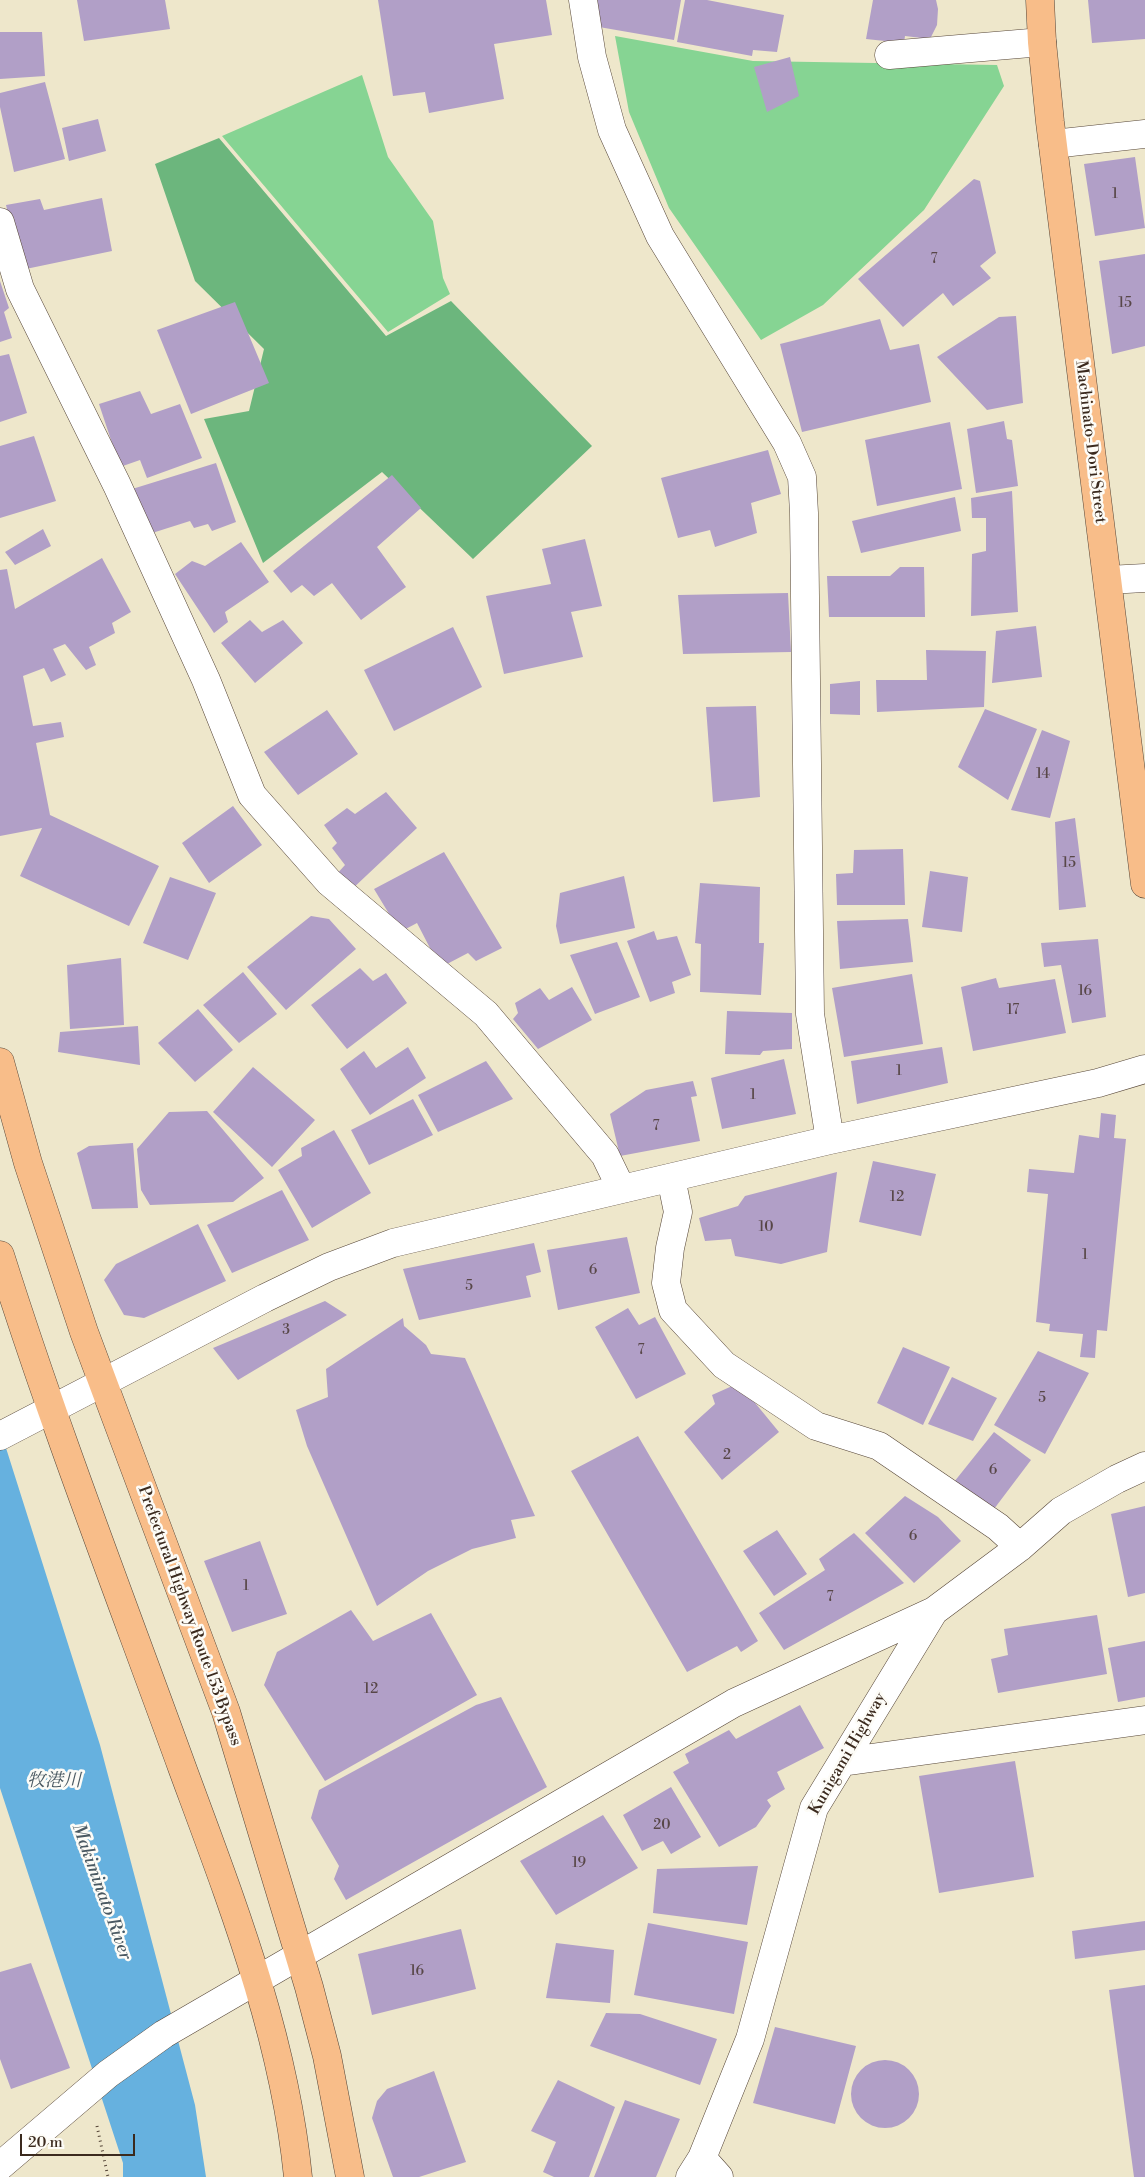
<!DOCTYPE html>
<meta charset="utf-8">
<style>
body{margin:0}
#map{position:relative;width:1145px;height:2177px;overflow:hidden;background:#eee7cb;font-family:"Libre Bodoni",serif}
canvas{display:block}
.scale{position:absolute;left:20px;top:2134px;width:115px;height:22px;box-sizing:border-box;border:2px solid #3b2a1e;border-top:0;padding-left:6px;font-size:15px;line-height:18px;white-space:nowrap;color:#3b2a1e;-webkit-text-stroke:4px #fdfcf7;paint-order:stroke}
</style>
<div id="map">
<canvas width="1145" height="2177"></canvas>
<div class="scale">20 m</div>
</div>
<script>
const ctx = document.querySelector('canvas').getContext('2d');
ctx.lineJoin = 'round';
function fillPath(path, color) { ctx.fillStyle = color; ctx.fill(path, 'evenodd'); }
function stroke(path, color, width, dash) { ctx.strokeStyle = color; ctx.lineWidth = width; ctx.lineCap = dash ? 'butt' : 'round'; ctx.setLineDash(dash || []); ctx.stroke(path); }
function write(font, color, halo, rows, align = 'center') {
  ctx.font = font + ' "Libre Bodoni","Noto Serif JP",serif'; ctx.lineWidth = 5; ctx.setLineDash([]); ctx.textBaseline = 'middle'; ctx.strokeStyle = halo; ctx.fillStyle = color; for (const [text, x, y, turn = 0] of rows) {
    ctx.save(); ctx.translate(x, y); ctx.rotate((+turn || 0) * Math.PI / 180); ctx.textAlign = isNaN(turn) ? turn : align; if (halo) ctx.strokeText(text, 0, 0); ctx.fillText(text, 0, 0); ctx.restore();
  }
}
fillPath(new Path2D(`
 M615,36L753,61L997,65L1004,86L924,210L823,305L761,340L669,208L629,112Z
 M362,75L388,157L433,221L443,278L450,294L388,332L222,136Z`), '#86d493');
fillPath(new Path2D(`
 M219,138L386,336L451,301L592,446L473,559L382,472L263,563L204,419L249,411L264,349L195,281L155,164Z`), '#6cb67d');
fillPath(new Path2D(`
 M0,1429L100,1745L195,2105L206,2177H123V2163L0,1788Z`), '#66b1df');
fillPath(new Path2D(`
 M77,0H165L170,29L84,41Z
 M378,0H546L552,35L494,44L504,99L429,113L425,92L393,96Z
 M597,0H681L674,40L599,27Z
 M685,0H707L784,15L777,52L753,50L752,56L677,42Z
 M873,0H936L938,9L937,25L930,39L905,36L904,43L866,39Z
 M1088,0H1145V39L1092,43Z
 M0,32H42L45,76L0,79Z
 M790,57L799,96L767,112L754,67Z
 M45,82L65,159L14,172L0,107V93Z
 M98,119L106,151L69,161L62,128Z
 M1135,157L1145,228L1095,236L1084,164Z
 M974,179L980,181L996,253L980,266L991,278L953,306L943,293L903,327L858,279Z
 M102,198L112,251L21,270L6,205L40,199L44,210Z
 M1145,254V346L1112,354L1099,261Z
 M0,281L9,308L4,312L12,338L0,342Z
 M235,302L269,383L191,414L157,330Z
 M1016,316L1023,403L987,410L937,357L999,317Z
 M880,319L890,350L919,344L931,402L802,432L780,344Z
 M9,354L27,413L0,422V356Z
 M140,391L151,414L180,404L202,458L147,478L140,460L120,467L99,404Z
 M1004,421L1007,439L1012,440L1018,486L976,493L967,429Z
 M950,422L962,489L877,506L865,440Z
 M34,436L56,501L0,518V446Z
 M768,450L781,494L751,503L757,533L715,547L710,530L678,538L661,478Z
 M216,463L236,522L212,531L208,524L194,528L190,521L149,534L129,490Z
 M392,475L421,508L377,547L406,587L361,620L332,583L314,596L302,585L291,593L273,571Z
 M1012,491L1018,612L971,616L972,554L986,551V518H972L971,498Z
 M955,497L961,531L861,553L852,521Z
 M43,529L51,546L15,565L5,552Z
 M585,539L602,606L571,612L583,657L504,674L486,596L551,584L542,549Z
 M241,542L269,582L225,612L228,622L214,633L175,574L192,561L205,566Z
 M102,558L131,612L112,623L115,633L89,647L96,665L86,670L65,644L53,649L66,675L51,682L44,668L23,676L33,726L61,722L64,737L36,743L50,815L159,866L129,926L20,876L42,828L0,836V570L7,569L15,609Z
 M900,567H924L925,617H829L827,576H890Z
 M788,593L791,652L683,654L678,595Z
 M250,620L262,632L283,620L303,643L255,683L221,643Z
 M1036,626L1042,677L992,683L996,631Z
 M453,627L482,687L394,731L364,670Z
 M926,650L986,651L984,707L877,712L876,680H927Z
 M860,681V715L830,714V684Z
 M756,706L760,797L713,802L706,707Z
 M985,709L1037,729L1008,800L958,767Z
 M327,710L358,754L298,795L264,752Z
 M1042,730L1070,741L1050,818L1011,810Z
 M386,792L417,828L350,891L335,876L345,865L332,848L337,843L324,825L347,808L355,814Z
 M233,806L262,845L209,883L182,843Z
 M1075,818L1086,907L1059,910L1055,822Z
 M903,849L905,905H837L836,874L853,873L854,850Z
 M444,852L502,948L476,961L468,953L447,964L430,948L417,923L400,932L374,889Z
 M930,871L968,877L962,932L922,927Z
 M624,876L635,928L560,944L556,926L560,893Z
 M170,877L216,893L188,960L143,943Z
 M700,883L760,887L759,943H764L761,995L700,992L701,944L695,943Z
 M311,916L329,919L356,949L286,1010L247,967Z
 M908,919L913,962L840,969L837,921Z
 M654,931L657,940L677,936L691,975L672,982L675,993L650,1002L627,941Z
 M1098,939L1106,1017L1072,1023L1061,965L1044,967L1041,943Z
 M617,942L640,997L595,1014L570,955Z
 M121,958L124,1025L70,1029L67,965Z
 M360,968L373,981L386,973L407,1003L347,1049L311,1005Z
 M243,972L277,1014L239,1043L203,1005Z
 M912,974L923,1044L844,1057L832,988Z
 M996,978L999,988L1055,979L1066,1033L973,1051L961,987Z
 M572,987L592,1020L538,1049L513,1019L518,1013L515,1003L540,988L549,1000Z
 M198,1009L233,1050L195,1082L158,1043Z
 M727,1011L792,1013V1049L763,1051L760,1055L725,1054Z
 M138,1026L140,1065L58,1052L60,1032Z
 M408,1047L426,1078L370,1115L340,1069L364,1051L376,1068Z
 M942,1047L948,1083L857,1104L851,1061Z
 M784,1059L796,1114L722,1129L711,1078Z
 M486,1061L513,1099L438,1132L418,1095Z
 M253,1067L315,1120L272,1167L213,1112Z
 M693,1081L697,1096L691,1097L700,1141L620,1156L610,1114L646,1090Z
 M413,1099L433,1135L369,1165L351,1130Z
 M207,1111L264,1178L233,1202L150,1205L141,1190L137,1149L169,1112Z
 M1101,1113L1116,1115L1114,1138L1126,1139L1107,1331L1097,1330L1095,1358L1080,1357L1083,1334L1049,1331L1050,1324L1036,1322L1048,1194L1027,1192L1029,1169L1074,1173L1079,1135L1099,1138Z
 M334,1130L371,1193L312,1228L278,1170L302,1156L301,1148Z
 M133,1143L138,1208L92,1209L77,1153L89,1146Z
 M873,1161L936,1174L921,1236L859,1222Z
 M837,1172L827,1252L781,1264L735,1256L731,1239L705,1241L699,1218L738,1206L745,1196Z
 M282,1190L309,1240L232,1273L207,1225Z
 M198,1224L226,1281L144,1318L124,1315L104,1280L116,1264Z
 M627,1237L640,1293L558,1310L547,1250Z
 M534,1243L541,1272L526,1276L531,1297L419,1320L403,1269Z
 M325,1301L347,1315L238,1380L213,1348Z
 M628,1308L639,1325L655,1317L686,1374L636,1399L595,1327Z
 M403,1318L404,1326L426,1345L431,1354L465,1358L535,1516L511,1520L516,1538L472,1549L428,1571L377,1606L307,1446L296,1410L328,1397L326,1369Z
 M903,1347L950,1367L923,1425L877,1403Z
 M1038,1351L1089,1373L1045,1454L994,1425Z
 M952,1377L997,1398L973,1441L928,1424Z
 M730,1387H742L779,1432L722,1480L684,1432L715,1404L712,1395Z
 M994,1432L1031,1460L994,1509L954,1482Z
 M638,1436L758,1641L741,1652L737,1646L687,1672L571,1471Z
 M905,1496L938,1517L961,1541L914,1583L865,1533Z
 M1145,1506V1593L1128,1597L1111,1514Z
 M777,1530L807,1574L774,1596L743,1551Z
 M854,1533L904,1583L784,1650L759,1613L825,1570L819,1559Z
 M260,1541L287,1614L232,1632L204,1561Z
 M351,1610L373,1641L431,1613L477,1695L325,1781L264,1685L277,1652Z
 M1097,1615L1107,1674L998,1693L991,1659L1008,1655L1004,1629Z
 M1145,1641V1697L1118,1702L1108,1648Z
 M501,1697L547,1787L346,1900L334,1879L339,1866L311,1818L319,1790L476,1705Z
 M800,1705L824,1748L777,1772L785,1789L767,1800L771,1806L756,1827L719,1847L673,1772L689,1763L685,1754L729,1730L736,1739Z
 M1015,1761L1034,1877L939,1893L919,1776Z
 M671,1787L701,1837L671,1854L663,1841L642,1851L623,1815Z
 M603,1815L638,1868L556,1915L520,1861Z
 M758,1866L747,1925L653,1913L657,1869Z
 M1145,1921V1950L1075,1959L1072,1931Z
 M648,1923L748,1942L734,2014L634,1995Z
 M461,1929L476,1989L372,2015L358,1954Z
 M556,1943L614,1950L610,2003L546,1998Z
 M31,1963L70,2068L11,2089L0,2059V1972Z
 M1145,1985V2177H1134L1109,1990Z
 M606,2013L640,2014L717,2039L700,2085L590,2046Z
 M775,2027L856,2046L835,2124L753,2103Z
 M851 2094a34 34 0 1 1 68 0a34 34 0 1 1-68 0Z
 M434,2071L466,2162L419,2177H393L372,2118L377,2101L387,2089Z
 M558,2080L615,2107L589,2177H554L543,2172L556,2142L531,2131Z
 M625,2100L680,2119L656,2177H594Z`), '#b19fc7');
const minor = new Path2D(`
 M583,0L592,57L612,130L660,236L787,443L802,477L804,513L810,1014L830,1140
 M889,55L1042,42
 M1053,144L1145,134
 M0,222L20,289L117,485L206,680L252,795L329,882L486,1014L605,1155L621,1188
 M1108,580L1145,578
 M671,1178L678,1212L670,1248L666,1283L673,1310L724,1365L816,1426L879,1446L998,1527L1020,1547
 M0,1436L265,1298L329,1267L393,1243L830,1140L1098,1083L1145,1069
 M842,1762L1145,1720
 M702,2158L719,2177
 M0,2166L108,2074L164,2034L734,1703L934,1611
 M690,2177L702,2158L750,2039L814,1808L934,1611L1020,1547L1061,1511L1117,1479L1145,1466`);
const major = new Path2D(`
 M1040,0L1042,42L1050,122L1145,884
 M0,1062L28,1163L84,1332L226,1712L309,1987L327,2056L350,2177
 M0,1255C55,1429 121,1599 183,1770C232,1903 284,2035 298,2177`);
stroke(minor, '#564638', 29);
stroke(major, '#564638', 29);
stroke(new Path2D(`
 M97,2126L108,2177`), '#564638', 3, [1, 4]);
stroke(minor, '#fff', 28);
stroke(major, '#f8bd89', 28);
write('14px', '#584748', null, [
 ["1",1115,195],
 ["7",934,260],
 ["15",1125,304],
 ["14",1043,775],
 ["15",1069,864],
 ["16",1085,992],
 ["17",1013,1011],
 ["1",899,1072],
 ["1",753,1096],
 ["7",656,1127],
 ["12",897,1198],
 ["10",766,1228],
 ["1",1085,1256],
 ["6",593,1271],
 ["5",469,1287],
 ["3",286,1331],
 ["7",641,1351],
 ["5",1042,1399],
 ["2",727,1456],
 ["6",993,1471],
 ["6",913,1537],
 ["1",246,1587],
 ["7",830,1598],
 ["12",371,1690],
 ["20",662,1826],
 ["19",579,1864],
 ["16",417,1972]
]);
write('16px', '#3b2a1e', '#fdfcf7', [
 ["Machinato-Dori Street",1090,442,83],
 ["Prefectural Highway Route 153 Bypass",189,1616,70],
 ["Kunigami Highway",848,1754,-60]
]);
write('italic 18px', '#4a5962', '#fdfcf7', [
 ["牧港川",54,1782],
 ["Makiminato River",101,1892,70]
]);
</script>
